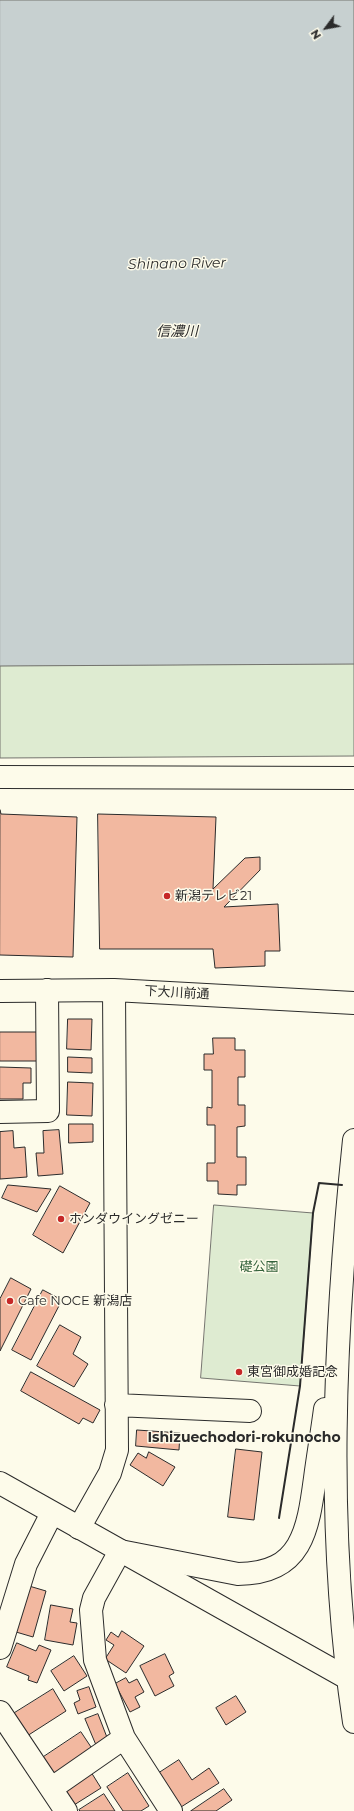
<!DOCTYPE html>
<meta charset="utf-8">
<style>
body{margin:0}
#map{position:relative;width:354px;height:1811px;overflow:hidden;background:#fdfbea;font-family:Montserrat,sans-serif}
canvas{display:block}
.north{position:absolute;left:306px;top:8px;width:40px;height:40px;-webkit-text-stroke:3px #fdfbea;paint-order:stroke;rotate:238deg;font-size:11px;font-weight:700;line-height:16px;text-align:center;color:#2b2b2b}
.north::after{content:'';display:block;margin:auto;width:14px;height:18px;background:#2b2b2b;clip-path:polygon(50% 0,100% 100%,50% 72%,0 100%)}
</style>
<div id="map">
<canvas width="354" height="1811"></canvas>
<div class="north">N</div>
</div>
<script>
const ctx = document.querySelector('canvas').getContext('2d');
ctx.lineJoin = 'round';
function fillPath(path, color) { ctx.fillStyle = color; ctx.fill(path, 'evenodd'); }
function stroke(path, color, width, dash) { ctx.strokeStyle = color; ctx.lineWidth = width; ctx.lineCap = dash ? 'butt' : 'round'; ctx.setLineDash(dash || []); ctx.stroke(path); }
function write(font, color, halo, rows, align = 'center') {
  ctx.font = font + ' Montserrat,"Noto Sans JP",sans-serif'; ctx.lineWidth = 3; ctx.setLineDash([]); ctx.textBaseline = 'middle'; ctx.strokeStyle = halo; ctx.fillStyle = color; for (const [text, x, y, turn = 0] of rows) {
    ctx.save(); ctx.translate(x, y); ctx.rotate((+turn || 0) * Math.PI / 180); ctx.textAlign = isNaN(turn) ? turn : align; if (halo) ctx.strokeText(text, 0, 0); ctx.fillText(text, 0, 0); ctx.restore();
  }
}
const green = new Path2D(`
 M354,664V756L0,758V666Z
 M214,1205L313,1213L300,1386L201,1378Z`);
fillPath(green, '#deebd1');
stroke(green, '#74746e', 1);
const water = new Path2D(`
 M0,0H354V664L0,666Z`);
fillPath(water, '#c7d0d0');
stroke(water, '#74746e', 1);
const building = new Path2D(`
 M0,810L1,814L77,817L73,957L0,955Z
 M98,814L216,817L213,889L245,858L260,857V870L224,907L278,904L280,951H265V966L215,968L213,949H100Z
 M68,1019H92L91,1050L67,1049Z
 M0,1032H37V1061H0Z
 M213,1038H235V1050H245V1077H238V1105H245V1126L237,1127V1157H246V1185H237V1195L218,1194V1181H207V1163H215V1125H207V1107L212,1108V1070H204V1054H213Z
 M68,1057L92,1058V1073L68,1072Z
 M0,1067L31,1068V1083H23V1099H0Z
 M68,1082L93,1083L92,1116L67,1115Z
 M69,1124H93V1142L69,1143Z
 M59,1130L63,1174L38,1176L36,1153H44L43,1131Z
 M13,1131L14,1148L25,1147L27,1177L0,1179V1132Z
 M8,1185L51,1189L37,1212L2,1198Z
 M60,1186L90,1203L63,1253L33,1235Z
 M11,1278L31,1289L0,1351V1299Z
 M43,1290L62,1300L31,1360L12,1350Z
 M60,1325L81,1337L73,1354L88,1364L74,1387L37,1366Z
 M31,1372L100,1410L93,1423L83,1418L79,1424L21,1391Z
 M137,1430L180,1433L179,1450L136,1446Z
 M236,1449L262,1452L254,1520L228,1517Z
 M149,1452L175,1467L163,1486L130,1465L138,1453L146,1458Z
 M29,1586L46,1591L33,1637L16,1632Z
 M51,1605L73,1609L70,1622L77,1623L73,1645L45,1640Z
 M122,1631L144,1646L126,1673L105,1659L114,1645L106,1640L111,1632L118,1637Z
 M17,1643L36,1651L39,1645L51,1650L37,1683L28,1680L29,1676L7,1667Z
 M165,1654L174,1673L169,1676L174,1686L155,1696L140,1666Z
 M74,1656L87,1676L64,1691L51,1671Z
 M126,1678L129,1683L137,1679L144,1692L135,1697L140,1707L130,1712L115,1684Z
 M89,1687L96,1707L78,1714L74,1703L80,1700L77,1691Z
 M53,1689L66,1711L27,1736L13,1714Z
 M236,1696L246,1712L226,1725L216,1708Z
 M98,1714L108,1740L96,1745L85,1719Z
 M81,1732L95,1753L57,1779L42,1758Z
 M179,1760L192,1780L209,1768L219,1783L181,1807L159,1773Z
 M91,1772L101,1788L74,1805L64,1789Z
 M128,1773L149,1806L141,1811H123L107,1787Z
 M224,1789L232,1800L216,1811H191Z
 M104,1794L115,1811H80L79,1810Z`);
fillPath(building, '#f2b8a0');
stroke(building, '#2b2b2b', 1);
const minor = new Path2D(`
 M0,991L114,990L354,1003
 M0,1112L48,1111L47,990
 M116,1405L250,1411
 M79,1528L110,1473L117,1450L114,990
 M120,1551L94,1598L91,1610L95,1660L124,1738L171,1811
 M0,1648L26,1564L52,1513
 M0,1712L66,1811
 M52,1788L124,1738`);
const tertiary = new Path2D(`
 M0,777L354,778
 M0,1483L347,1678`);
const trunk = new Path2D(`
 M354,1140C334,1333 325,1529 354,1722
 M120,1551L238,1574C302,1574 308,1530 315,1478C318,1455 322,1432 325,1409`);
stroke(minor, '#2b2b2b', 24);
stroke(tertiary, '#2b2b2b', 24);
stroke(trunk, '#2b2b2b', 24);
stroke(minor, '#fdfbea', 22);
stroke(tertiary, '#fdfbea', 22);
stroke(trunk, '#fdfbea', 22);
stroke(new Path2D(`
 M279,1518L300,1386L313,1213L319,1183L342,1185`), '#2b2b2b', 2);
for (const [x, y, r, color] of [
 [167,896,4,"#c62828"],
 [61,1219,4,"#c62828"],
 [10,1301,4,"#c62828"],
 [239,1372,4,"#c62828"]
]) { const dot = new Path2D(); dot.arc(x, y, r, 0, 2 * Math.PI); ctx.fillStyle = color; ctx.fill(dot); stroke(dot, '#fdfbea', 1.5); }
write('13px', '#2b2b2b', '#fdfbea', [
 ["新潟テレビ21",175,896],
 ["ホンダウイングゼニー",69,1219],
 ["Cafe NOCE 新潟店",18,1301],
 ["東宮御成婚記念",247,1372]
], 'left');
write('13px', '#2b2b2b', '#fdfbea', [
 ["下大川前通",177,993,3]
]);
write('13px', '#34623c', '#fdfbea', [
 ["礎公園",259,1267]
]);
write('italic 14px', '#2b2b2b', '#fdfbea', [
 ["Shinano River",177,264,-1],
 ["信濃川",177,332]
]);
write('bold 14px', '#2b2b2b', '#fdfbea', [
 ["Ishizuechodori-rokunocho",244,1438]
]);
</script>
